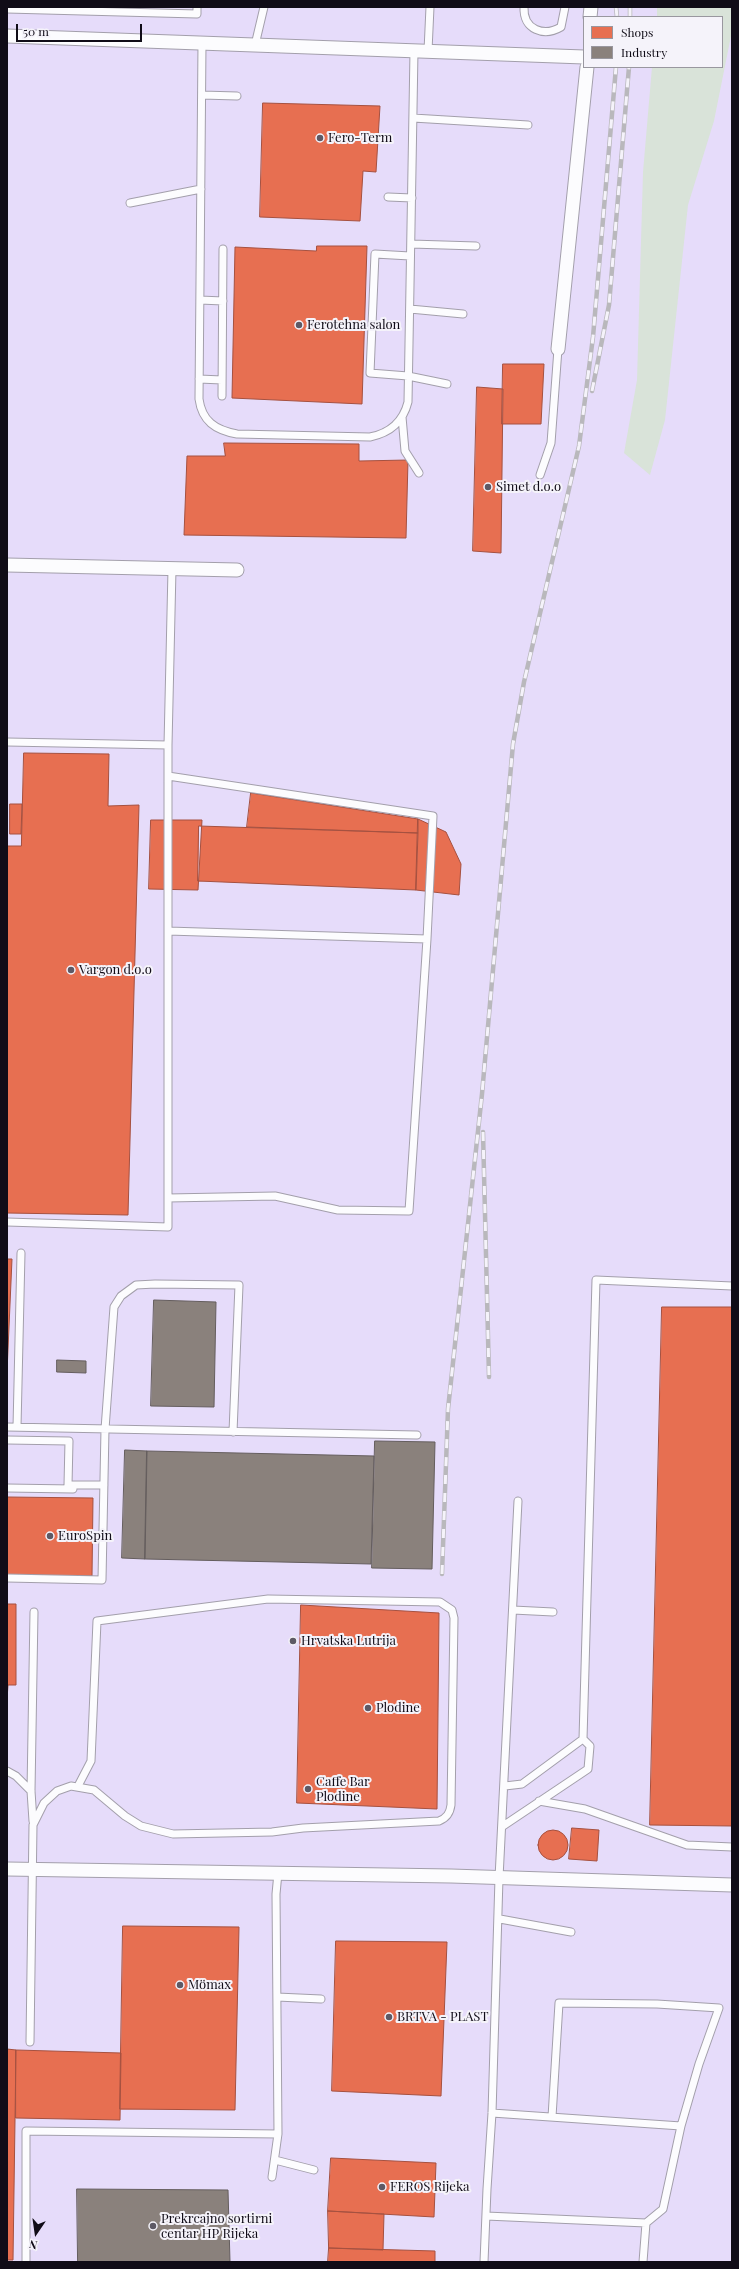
<!DOCTYPE html>
<meta charset="utf-8">
<style>
body{margin:0}
#map{position:relative;width:739px;height:2269px;overflow:hidden;background:#ede8f7;font-family:"Playfair Display",serif}
canvas{display:block}
.frame{position:absolute;inset:0;border:8px solid #100c17;pointer-events:none}
.legend{position:absolute;left:583px;top:16px;width:140px;height:52px;box-sizing:border-box;background:#f5f3fa;border:1px solid #99979f;margin:0;padding:5px 7px;list-style:none;font-size:12px;color:#100c17}
.legend li{display:flex;align-items:center;gap:8px;height:20px}
.legend b{width:20px;border:1px solid #99979f}
.north{position:absolute;left:16px;top:2213px;width:40px;height:40px;-webkit-text-stroke:3px #f5f3fa;paint-order:stroke;rotate:193deg;font-size:11px;font-weight:700;line-height:16px;text-align:center;color:#100c17}
.north::after{content:'';display:block;margin:auto;width:14px;height:18px;background:#100c17;clip-path:polygon(50% 0,100% 100%,50% 72%,0 100%)}
.scale{position:absolute;left:16px;top:24px;width:126px;height:18px;box-sizing:border-box;border:2px solid #100c17;border-top:0;padding-left:5px;font-size:12px;line-height:14px;white-space:nowrap;color:#100c17;-webkit-text-stroke:3px #f5f3fa;paint-order:stroke}
</style>
<div id="map">
<canvas width="739" height="2269"></canvas>
<div class="frame"></div>
<ul class="legend">
<li><b style="height:11px;background:#e76f51"></b>Shops</li>
<li><b style="height:11px;background:#8a817c"></b>Industry</li>
</ul>
<div class="north">N</div>
<div class="scale">50 m</div>
</div>
<script>
const ctx = document.querySelector('canvas').getContext('2d');
ctx.lineJoin = 'round';
function fillPath(path, color) { ctx.fillStyle = color; ctx.fill(path, 'evenodd'); }
function stroke(path, color, width, dash) { ctx.strokeStyle = color; ctx.lineWidth = width; ctx.lineCap = dash ? 'butt' : 'round'; ctx.setLineDash(dash || []); ctx.stroke(path); }
function write(font, color, halo, rows, align = 'center') {
  ctx.font = font + ' "Playfair Display",serif'; ctx.lineWidth = 4; ctx.setLineDash([]); ctx.textBaseline = 'middle'; ctx.strokeStyle = halo; ctx.fillStyle = color; for (const [text, x, y, turn = 0] of rows) {
    ctx.save(); ctx.translate(x, y); ctx.rotate((+turn || 0) * Math.PI / 180); ctx.textAlign = isNaN(turn) ? turn : align; if (halo) ctx.strokeText(text, 0, 0); ctx.fillText(text, 0, 0); ctx.restore();
  }
}
fillPath(new Path2D(`
 M7,7H732V2262H7ZM584,17H722V67H584Z`), '#e6dcfa');
fillPath(new Path2D(`
 M657,7H732V31L714,121L688,205L665,420L650,475L624,453L637,380L643,172L652,67H722V17H657Z`), '#d9e3d9');
const shops = new Path2D(`
 M263,103L380,106L376,172L363,171L360,221L260,217Z
 M317,246H367L362,404L232,398L235,247L316,251Z
 M503,364H544L541,424H502Z
 M477,387L503,389L501,553L473,551Z
 M224,443L359,444V461L408,460L406,538L184,535L187,456H225Z
 M24,753L109,754L108,806L139,805L128,1215L7,1213V846H21Z
 M251,793L418,819V833L247,827Z
 M10,804H22L21,834H10Z
 M418,819L446,832L461,864L459,895L416,890Z
 M151,820H202L198,890L149,889Z
 M199,826L418,833L416,890L198,881Z
 M7,1259H12L7,1372Z
 M662,1307H732V1826L650,1825Z
 M7,1497L93,1498L92,1576L7,1575Z
 M7,1604H16V1685H8L7,1699Z
 M301,1605L439,1613L437,1809L297,1803Z
 M572,1828L599,1830L597,1861L569,1859Z
 M538 1845a15 15 0 1 1 30 0a15 15 0 1 1-30 0Z
 M123,1926L239,1927L235,2110L120,2109Z
 M336,1941L447,1942L441,2096L332,2091Z
 M7,2049L16,2050L13,2260H7Z
 M16,2050L121,2053L120,2120L16,2118Z
 M331,2158L436,2163L434,2217L328,2211Z
 M328,2211L384,2214L383,2250L329,2248Z
 M329,2248L435,2251V2262H328Z`);
fillPath(shops, '#e76f51');
stroke(shops, '#a65140', 1);
const industry = new Path2D(`
 M154,1300L216,1302L214,1407L151,1406Z
 M57,1360L86,1361V1373L57,1372Z
 M375,1441L435,1442L432,1569L372,1568Z
 M125,1450L147,1451L145,1559L122,1558Z
 M147,1451L374,1456L371,1564L145,1559Z
 M77,2189L228,2190L230,2262H78Z`);
fillPath(industry, '#8a817c');
stroke(industry, '#655e5e', 1);
const service = new Path2D(`
 M524,7C523,30 544,37 561,27L565,7
 M7,9L197,14V7
 M202,43L199,399C202,421 215,430 237,434L370,437C390,433 403,422 408,402L414,51
 M255,45L264,7
 M428,51L430,7
 M202,95L237,96
 M413,118L528,125
 M388,197L412,198
 M130,203L201,189
 M411,244L476,246
 M410,256L375,254L370,373L408,376L447,384
 M200,300L223,301
 M410,309L463,314
 M199,379L222,380
 M222,396L223,249
 M402,417L405,451L419,473
 M540,475L551,443L558,349
 M7,742L168,745
 M168,931L427,939
 M168,1198L275,1196L338,1210L409,1211L427,939L433,816L168,776
 M7,1222L168,1227V745L172,569
 M7,1427L417,1435
 M17,1427L21,1253
 M7,1440L69,1441L68,1485H104
 M7,1488L73,1489
 M7,1578L102,1580L105,1429L114,1307L121,1296L136,1285L155,1284L239,1285L233,1432
 M513,1610L553,1612
 M7,1771L16,1776L31,1791
 M505,1786L522,1784L583,1739
 M539,1801L585,1809L687,1845L732,1847
 M33,1821L31,1791L34,1612
 M503,1826L588,1769L590,1746L583,1739L596,1280L732,1286
 M500,1919L571,1932
 M277,1997L321,1999
 M30,2042L33,1825L44,1803L57,1791L71,1786L94,1790L125,1816L141,1826L173,1834L272,1832L303,1828L439,1821C447,1818 450,1813 451,1805L454,1618L452,1610L440,1602L268,1599L97,1621L91,1761L78,1786
 M492,2113L681,2126
 M552,2117L559,2003L657,2004L719,2008L699,2064L681,2126L663,2209L646,2223
 M275,2160L314,2170
 M272,2177L278,2134L276,1894L278,1873
 M486,2216L646,2223L643,2262
 M26,2262V2131L278,2134
 M484,2262L487,2189L492,2113L499,1878L518,1501`);
const minor = new Path2D(`
 M590,17L591,7
 M7,36L584,57
 M558,349L587,67
 M7,565L237,570
 M7,1869L451,1876L732,1885`);
stroke(service, '#a39fab', 9);
stroke(minor, '#a39fab', 15);
stroke(service, '#fcfcfe', 7);
stroke(minor, '#fcfcfe', 13);
const rail = new Path2D(`
 M616,7L617,17
 M630,7V17
 M592,391L609,305L629,67
 M483,1132L489,1377
 M442,1574L448,1409L482,1094L513,744L524,682L579,446L593,337L616,67`);
stroke(rail, '#b9b8bc', 4.5);
stroke(rail, '#f5f3fa', 3, [9]);
for (const [x, y, r, color] of [
 [320,138,4,"#5d5965"],
 [299,325,4,"#5d5965"],
 [488,487,4,"#5d5965"],
 [71,970,4,"#5d5965"],
 [50,1536,4,"#5d5965"],
 [293,1641,4,"#5d5965"],
 [368,1708,4,"#5d5965"],
 [308,1789,4,"#5d5965"],
 [180,1985,4,"#5d5965"],
 [389,2017,4,"#5d5965"],
 [382,2187,4,"#5d5965"],
 [153,2226,4,"#5d5965"]
]) { const dot = new Path2D(); dot.arc(x, y, r, 0, 2 * Math.PI); ctx.fillStyle = color; ctx.fill(dot); stroke(dot, '#f5f3fa', 1.5); }
write('13px', '#100c17', '#f5f3fa', [
 ["Fero-Term",328,138],
 ["Ferotehna salon",307,325],
 ["Simet d.o.o",496,487],
 ["Vargon d.o.o",79,970],
 ["EuroSpin",58,1536],
 ["Hrvatska Lutrija",301,1641],
 ["Plodine",376,1708],
 ["Caffe Bar",316,1782],
 ["Plodine",316,1797],
 ["Mömax",188,1985],
 ["BRTVA - PLAST",397,2017],
 ["FEROS Rijeka",390,2187],
 ["Prekrcajno sortirni",161,2219],
 ["centar HP Rijeka",161,2234]
], 'left');
</script>
